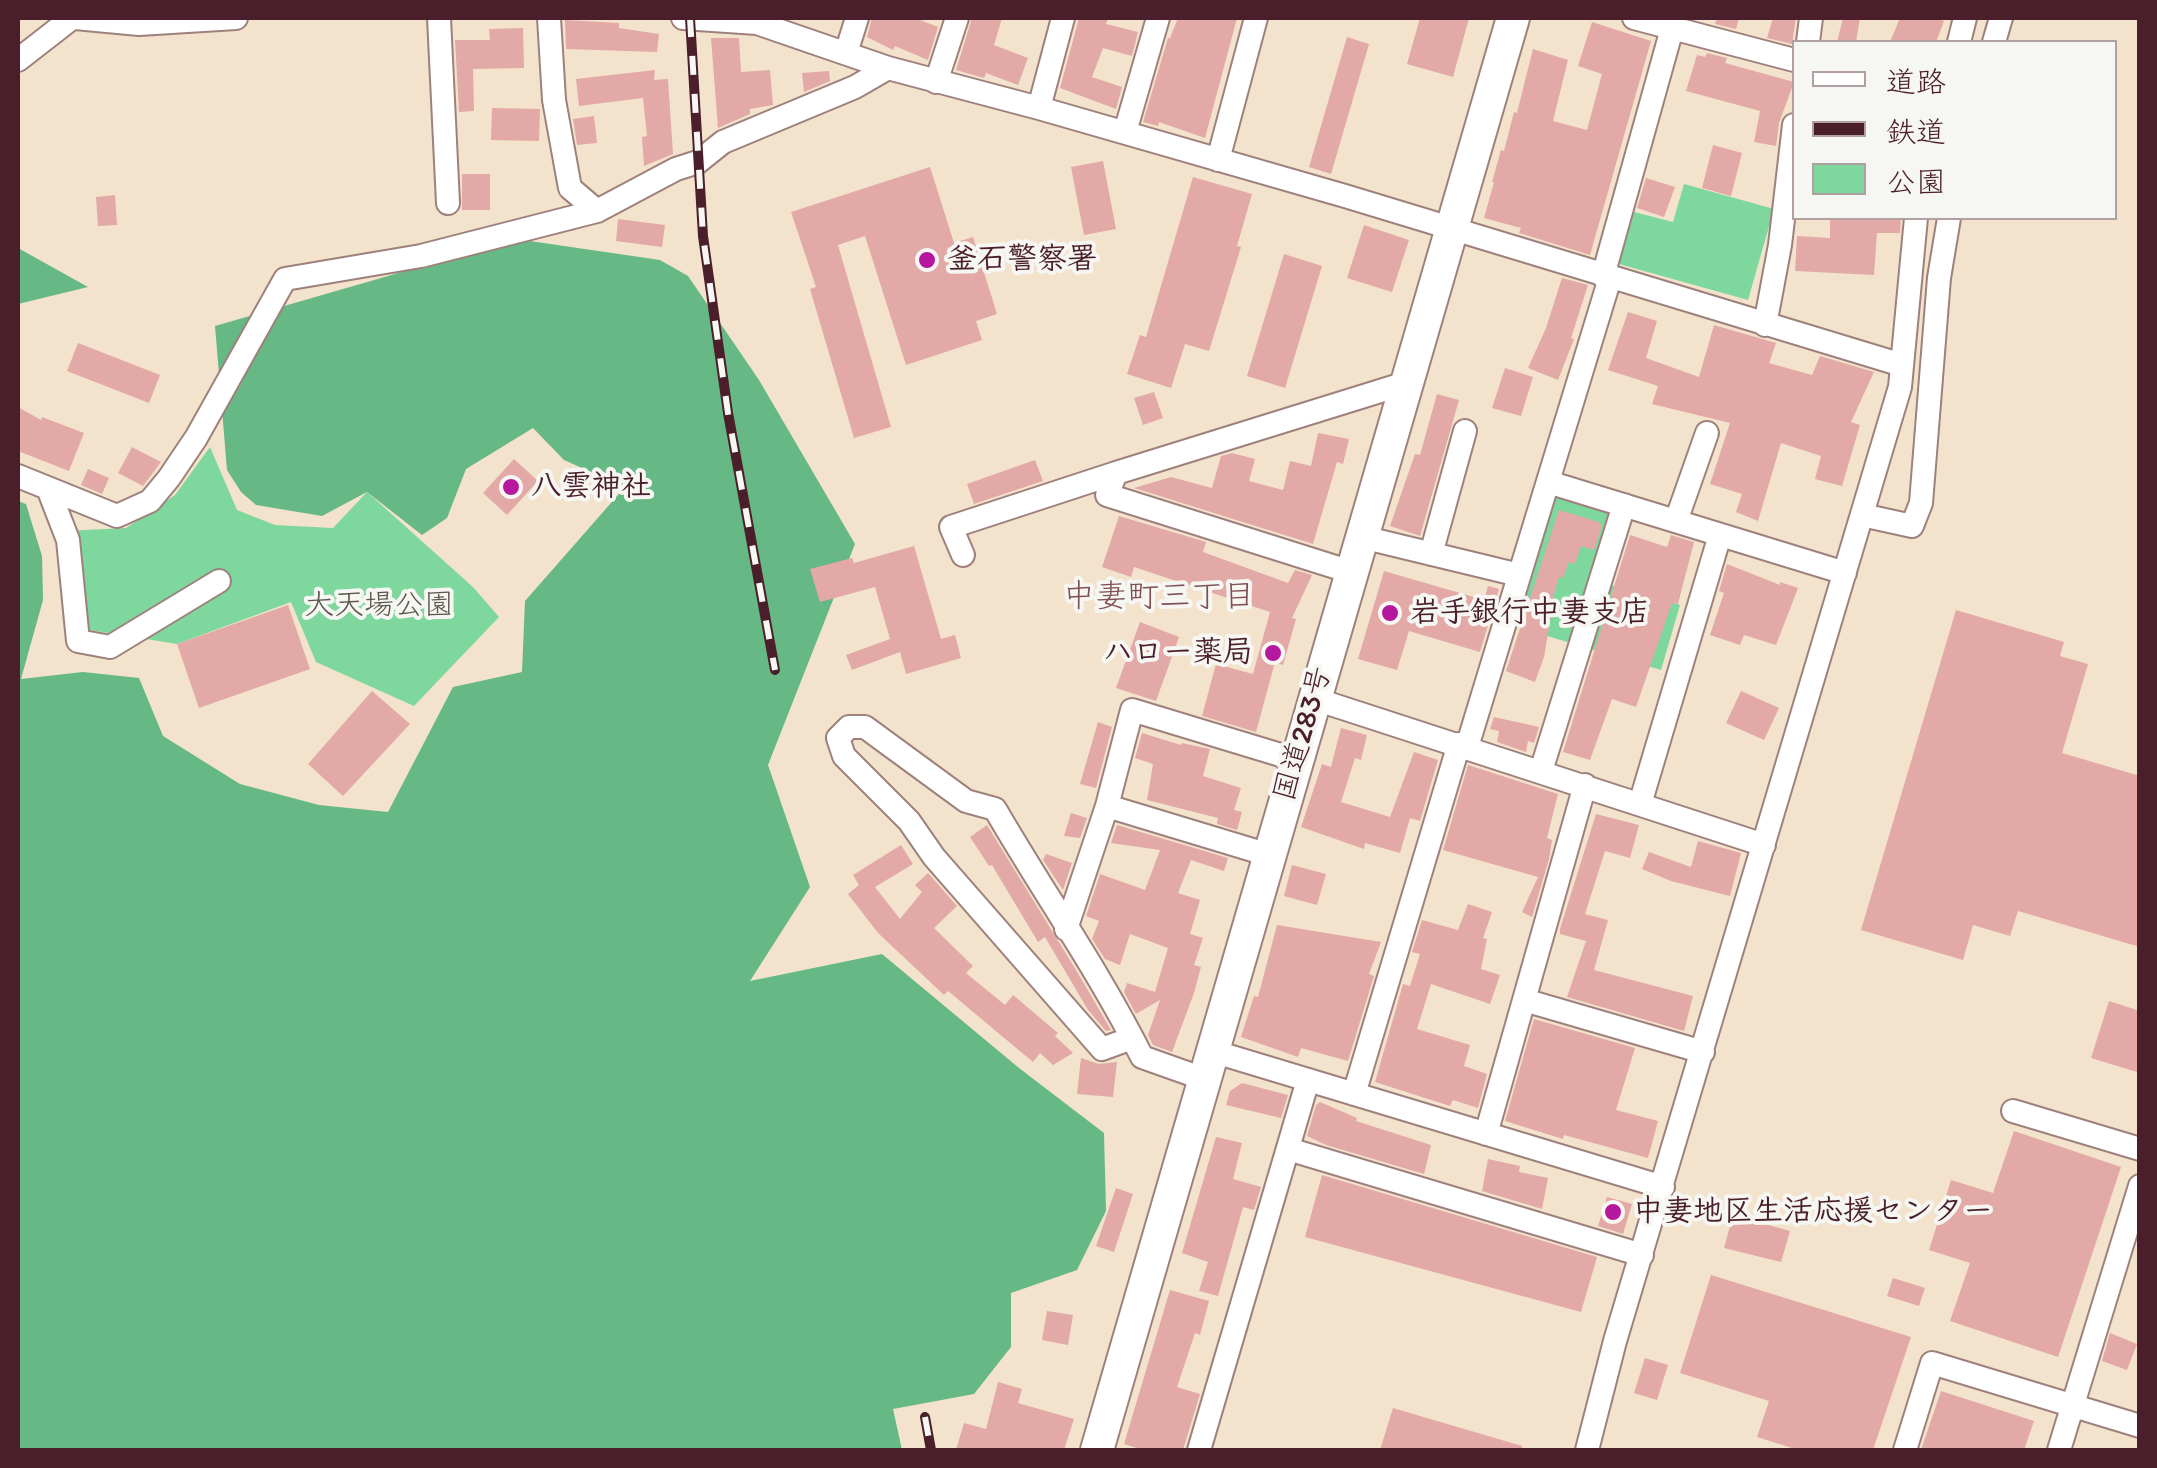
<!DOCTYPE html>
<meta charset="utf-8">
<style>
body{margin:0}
#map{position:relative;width:2157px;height:1468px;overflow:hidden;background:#f3e3cc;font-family:Itim,"Klee One",sans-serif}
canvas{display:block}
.frame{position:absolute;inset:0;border:20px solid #4a1f2b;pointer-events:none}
.legend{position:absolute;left:1792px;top:40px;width:325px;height:180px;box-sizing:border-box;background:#f6f6f2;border:2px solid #b1a0a2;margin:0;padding:12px 18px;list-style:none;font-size:30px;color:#4a1f2b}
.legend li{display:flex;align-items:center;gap:20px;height:50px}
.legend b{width:50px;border:2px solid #b1a0a2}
</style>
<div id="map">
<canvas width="2157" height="1468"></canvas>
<div class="frame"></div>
<ul class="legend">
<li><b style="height:12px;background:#fff"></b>道路</li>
<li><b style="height:12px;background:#4a1f2b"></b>鉄道</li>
<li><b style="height:28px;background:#7ed79c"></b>公園</li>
</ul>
</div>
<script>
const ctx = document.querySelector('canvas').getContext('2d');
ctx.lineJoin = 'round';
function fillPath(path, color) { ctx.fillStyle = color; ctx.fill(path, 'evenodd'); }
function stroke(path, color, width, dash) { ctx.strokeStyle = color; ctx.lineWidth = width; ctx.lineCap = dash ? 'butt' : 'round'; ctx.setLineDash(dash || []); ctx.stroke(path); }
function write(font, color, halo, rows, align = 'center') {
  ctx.font = font + ' Itim,"Klee One",sans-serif'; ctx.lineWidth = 8; ctx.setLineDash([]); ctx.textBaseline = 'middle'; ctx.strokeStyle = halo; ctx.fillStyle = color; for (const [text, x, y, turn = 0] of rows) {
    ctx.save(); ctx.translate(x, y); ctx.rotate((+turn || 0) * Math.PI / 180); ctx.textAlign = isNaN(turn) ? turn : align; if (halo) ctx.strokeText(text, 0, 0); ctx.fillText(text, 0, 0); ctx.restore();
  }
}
fillPath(new Path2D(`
 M1684,184L1774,209L1748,300L1619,264L1634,212L1673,222Z
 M210,447L237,510L275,525L333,528L367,492L473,587L499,617L414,706L316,662L291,602L177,644L77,628L64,531L126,528L175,495Z
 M1557,494L1618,512L1598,581L1680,605L1661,670L1517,627Z`), '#7ed79c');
fillPath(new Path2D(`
 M516,239L660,260L688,276L759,380L855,544L768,765L810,887L750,981L882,954L1019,1068L1104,1133L1106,1211L1077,1270L1011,1293V1347L974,1394L893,1409L902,1450H18V501L26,504L42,556L43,600L21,679L83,672L139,678L163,736L240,784L319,805L388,812L453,687L522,672L525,601L625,487L564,460L533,428L466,469L447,518L422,535L367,492L322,516L256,505L241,492L227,470L215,326Z
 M18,248L88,287L18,304Z`), '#66b884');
fillPath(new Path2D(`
 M872,18H915L938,27L928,60L895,46L893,50L867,37Z
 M972,18H1002L994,45L1028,58L1018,85L986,73L984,78L956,70Z
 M1079,18H1108L1106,24L1138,32L1132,56L1103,48L1092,77L1122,87L1116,109L1060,88Z
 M1178,18H1237L1205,138L1159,122L1158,126L1143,122L1168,38H1170Z
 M1420,18H1469L1453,77L1407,64Z
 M1717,18H1739L1736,29L1715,24Z
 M1773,18H1796L1792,44L1767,38Z
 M1843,18H1860L1856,42H1837Z
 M1900,18H1934L1944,21L1936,42H1890Z
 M565,20L619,23V28L659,34L657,52L566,49Z
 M1592,22L1651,41L1590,255L1519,233L1521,228L1484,218L1494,182H1492L1501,150L1504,151L1514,112L1517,113L1533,49L1568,60L1553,121L1587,130L1602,74L1578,66Z
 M523,28L524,68L473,69L474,111L459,112L455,40H490L489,29Z
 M1347,37L1369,44L1331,174L1309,167Z
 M711,38H739L741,72L770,70L773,105L750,109V114L718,128Z
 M1707,53L1727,58L1725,63L1794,82L1779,123L1776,146L1754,142L1760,111L1686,91L1697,55L1705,57Z
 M655,70L654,80L668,79L673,154L644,166L642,137L647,136L643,98L579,106L576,79Z
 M829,71L830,81L804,92L802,73Z
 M492,108L540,109L539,141L491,140Z
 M594,116L597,143L577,145L573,119Z
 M1713,145L1742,153L1731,196L1702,188Z
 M1103,161L1116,229L1084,235L1071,167Z
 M930,167L954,243L973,237L997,314L976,321L982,340L906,365L865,236L838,245L891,427L854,438L810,289L816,287L791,212Z
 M462,174H490V210H462Z
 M1193,177L1252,194L1237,246L1241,247L1209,351L1185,344L1171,388L1127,374L1140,335L1146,337Z
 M1646,178L1675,187L1664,217L1637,208Z
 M115,195L117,225L98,226L96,197Z
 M1830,218H1901L1900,233H1877L1874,275L1795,271L1797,236L1830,238Z
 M618,219L665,225L662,247L616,241Z
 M1364,225L1409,240L1392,292L1347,278Z
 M1284,254L1322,266L1285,388L1247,376Z
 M1562,278L1588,285L1571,338L1574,339L1558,380L1528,368L1546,328Z
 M1628,312L1657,321L1646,358L1699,377L1714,325L1776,343L1769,363L1812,375L1820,356L1874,372L1851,422L1860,425L1842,486L1815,479L1821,456L1781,443L1758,521L1736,512L1742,494L1710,484L1730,423L1652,404L1658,386L1608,370Z
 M78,343L160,375L149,403L67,371Z
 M1505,368L1533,377L1521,416L1492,408Z
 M1154,392L1163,418L1143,425L1134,398Z
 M1437,394L1459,400L1420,536L1390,526L1415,454L1420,455Z
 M18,407L41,420L42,417L84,433L69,471L18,451Z
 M1318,433L1349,439L1343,464L1337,462L1313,544L1134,488L1171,477L1212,488L1221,456L1232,453L1255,459L1249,481L1283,490L1290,461L1311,466Z
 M132,447L161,462L143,486L118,473Z
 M514,459L538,481L507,515L483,493Z
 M1035,460L1043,481L974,504L967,484Z
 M88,469L109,478L102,494L81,485Z
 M1559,510L1599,522L1602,526L1594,550L1581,546L1575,564L1569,562L1563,578L1559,577L1548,615L1551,616L1544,657L1535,682L1506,671Z
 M1119,516L1206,542L1203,552L1288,583L1295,570L1312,575L1292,618L1296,619L1283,665L1275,662L1256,732L1202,716L1216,664L1253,674L1270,612L1134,567L1131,577L1102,567Z
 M1630,535L1667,547L1671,535L1694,542L1678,604L1672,603L1636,707L1612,699L1590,760L1563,752Z
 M914,546L941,639L955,635L961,658L906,674L900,652L852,670L846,655L890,639L875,587L820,602L810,569L852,558L854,563Z
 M1727,564L1780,585V582L1798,588L1776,645L1744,635L1740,645L1710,635L1724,593L1719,591Z
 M1384,571L1484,600L1488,586L1499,589L1480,652L1409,631L1397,670L1358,659Z
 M288,605L310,669L199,708L177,644Z
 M1956,610L2064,642L2060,656L2088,664L2062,753L2140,776V947L2018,911L2010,936L1973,925L1963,960L1861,930Z
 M1140,622L1179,637L1156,701L1116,688Z
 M372,691L410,724L343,796L308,764Z
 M1741,691L1779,708L1764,740L1726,723Z
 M1494,717L1539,727L1534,743L1528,741L1526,752L1497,742L1499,731L1490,729Z
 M1098,722L1112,727L1096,788L1080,784Z
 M1341,728L1367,735L1361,760L1355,758L1341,802L1390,817L1414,752L1438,760L1420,821L1410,818L1400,853L1365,843L1364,849L1301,827L1322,764L1331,767Z
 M1142,733L1181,745L1182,743L1210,749L1203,776L1241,788L1234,810L1242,812L1237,830L1217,824L1218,818L1147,800L1153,764L1135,758Z
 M1468,765L1558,794L1547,838L1552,840L1549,859L1532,917L1522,912L1538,877L1443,850Z
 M1071,813L1087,818L1080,838L1064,836Z
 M1596,814L1639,825L1630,858L1605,851L1585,914L1608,920L1594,970L1693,996L1684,1031L1567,997L1586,941L1560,934V929Z
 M987,825L1076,970L1111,1030L1106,1031L1088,1010L1045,937L1038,942L992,865L989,866L970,837Z
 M1117,825L1228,858L1224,871L1191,860L1178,893L1200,900L1190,934L1203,938L1194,965L1201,967L1194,993L1172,1052L1153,1045L1148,1035L1160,1000L1136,1014L1124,992L1127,983L1155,992L1168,948L1130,934L1120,965L1105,959L1092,939L1099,921L1086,916L1100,874L1145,890L1160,850L1111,843Z
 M1698,841L1741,853L1730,896L1671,881L1642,869L1649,852L1691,867Z
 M901,845L913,864L875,887L900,919L922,892L915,885L928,873L957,906L934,928L973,966L966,973L1005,1005L1013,995L1058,1033L1055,1036L1073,1053L1053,1065L1040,1053L1033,1062L948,991L944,995L878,933L848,894L859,885L853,875Z
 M1046,854L1072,863L1063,890L1043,860Z
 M1292,865L1326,874L1317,905L1284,896Z
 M1468,904L1492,912L1483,938L1487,939L1481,969L1500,975L1490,1004L1431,984L1417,1029L1470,1045L1464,1066L1487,1074L1478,1108L1453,1100L1450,1106L1375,1082L1403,984L1410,986L1420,954L1412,952L1422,920L1458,930Z
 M1277,925L1381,942L1369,974L1374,976L1348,1061L1301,1048L1298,1057L1241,1037L1254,996L1258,997Z
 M2109,1001L2140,1011V1073L2091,1058Z
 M1534,1019L1635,1048L1616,1110L1658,1121L1648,1158L1564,1135L1563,1139L1505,1121Z
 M1081,1058L1099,1064L1117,1062L1113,1097L1077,1094Z
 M1242,1083L1288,1095L1281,1118L1226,1105L1230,1091Z
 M1320,1102L1357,1118L1356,1121L1431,1145L1424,1174L1326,1145L1307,1136L1316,1105Z
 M2014,1131L2121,1167L2058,1357L1950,1321L1970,1263L1929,1250L1951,1180L1993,1193Z
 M1216,1137L1242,1143L1233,1179L1261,1187L1254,1210L1243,1207L1218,1296L1199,1291L1208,1262L1182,1253Z
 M1488,1159L1520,1166L1519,1172L1548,1178L1542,1209L1482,1191Z
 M1322,1175L1597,1257L1581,1312L1305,1237Z
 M1116,1188L1133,1194L1114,1252L1096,1246Z
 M1607,1197L1632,1204L1623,1234L1598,1226Z
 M1733,1215L1790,1231L1781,1262L1724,1248Z
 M1711,1275L1911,1337L1873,1450H1798L1757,1437L1769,1401L1680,1373Z
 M1893,1278L1925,1288L1919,1306L1887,1296Z
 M1170,1290L1209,1301L1200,1335L1195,1333L1177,1387L1200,1394L1183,1450H1143L1124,1444Z
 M1047,1311L1073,1315L1068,1345L1042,1340Z
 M2110,1333L2137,1344L2127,1370L2102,1361Z
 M1645,1358L1668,1365L1657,1400L1634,1393Z
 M998,1382L1022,1389L1018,1403L1074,1419L1064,1450H956L964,1423L986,1429Z
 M1941,1391L2034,1421L2024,1450H1921Z
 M1393,1408L1522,1446V1450H1380Z`), '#e2a9a7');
const minor = new Path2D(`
 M75,18L139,24L236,18
 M439,18L448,203
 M549,18L554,100L570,188L597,211
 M683,18L757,23L888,68L1039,108L1345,196L1902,365
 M1634,18L1794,60
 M1808,42L1811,18
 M1959,42L1965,18
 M1994,42L2001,18
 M846,53L857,18
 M18,60L72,18
 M936,82L957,18
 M1039,108L1063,18
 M1125,132L1158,18
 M1218,160L1256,18
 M1603,276L1675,18
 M1765,325L1780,245L1794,125
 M18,476L117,516L150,501L169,478L196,438L285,279L421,256L597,211L676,169L698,162L723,142L855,87L888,68
 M1548,482L1845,573
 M49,491L68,540L78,641L110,647L219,581
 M1862,515L1912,526L1921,503L1939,278L1949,218
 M1676,521L1707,433
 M1362,537L1519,575
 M1431,554L1465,431
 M963,555L951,527L1116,473
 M1351,572L1107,495L1116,473L1406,383
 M1315,699L1764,845
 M1467,747L1610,278
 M1541,771L1624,505
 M1640,804L1720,535
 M1107,806L1269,855
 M1066,929L1107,806L1132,710L1297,760
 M1524,1000L1703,1052
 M1132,1038L1102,1049L934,857L909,821L844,756L838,738L849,727H865L966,801L995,809C1043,892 1099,971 1142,1057L1204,1079
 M1212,1051L1663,1187
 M1354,1094L1459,744
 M2013,1111L2140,1149
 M1486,1134L1585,785
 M1288,1149L1642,1255
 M1199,1450L1308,1080
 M1587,1450L1615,1341L1900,387L1916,218
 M1905,1450L1932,1363L2140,1426
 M2059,1450L2140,1186`);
const highway = new Path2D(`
 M1097,1450L1513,18`);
stroke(minor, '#9e817c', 26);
stroke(highway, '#9e817c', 36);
stroke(minor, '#fff', 22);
stroke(highway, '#fff', 32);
const rail = new Path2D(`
 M690,18L703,236L728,413L775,670
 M925,1417L931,1450`);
stroke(rail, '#4a1f2b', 10);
stroke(rail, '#f6f6f2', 6, [19]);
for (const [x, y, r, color] of [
 [927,260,10,"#b5179e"],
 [511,487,10,"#b5179e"],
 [1390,613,10,"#b5179e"],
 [1273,653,10,"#b5179e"],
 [1613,1212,10,"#b5179e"]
]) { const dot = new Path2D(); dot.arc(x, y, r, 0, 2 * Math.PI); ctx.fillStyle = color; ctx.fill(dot); stroke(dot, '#f6f6f2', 4); }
write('bold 30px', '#4a1f2b', '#f6f6f2', [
 ["釜石警察署",947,260],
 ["八雲神社",531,487],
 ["岩手銀行中妻支店",1410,613],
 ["ハロー薬局",1253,653,"right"],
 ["中妻地区生活応援センター",1633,1212]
], 'left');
write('30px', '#5a564d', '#f6f6f2', [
 ["大天場公園",379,606]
]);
write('30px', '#4a1f2b', '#f6f6f2', [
 ["国道283号",1304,734,-74]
]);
write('32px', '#7f4f56', '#f6f6f2', [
 ["中妻町三丁目",1159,598]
]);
</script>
